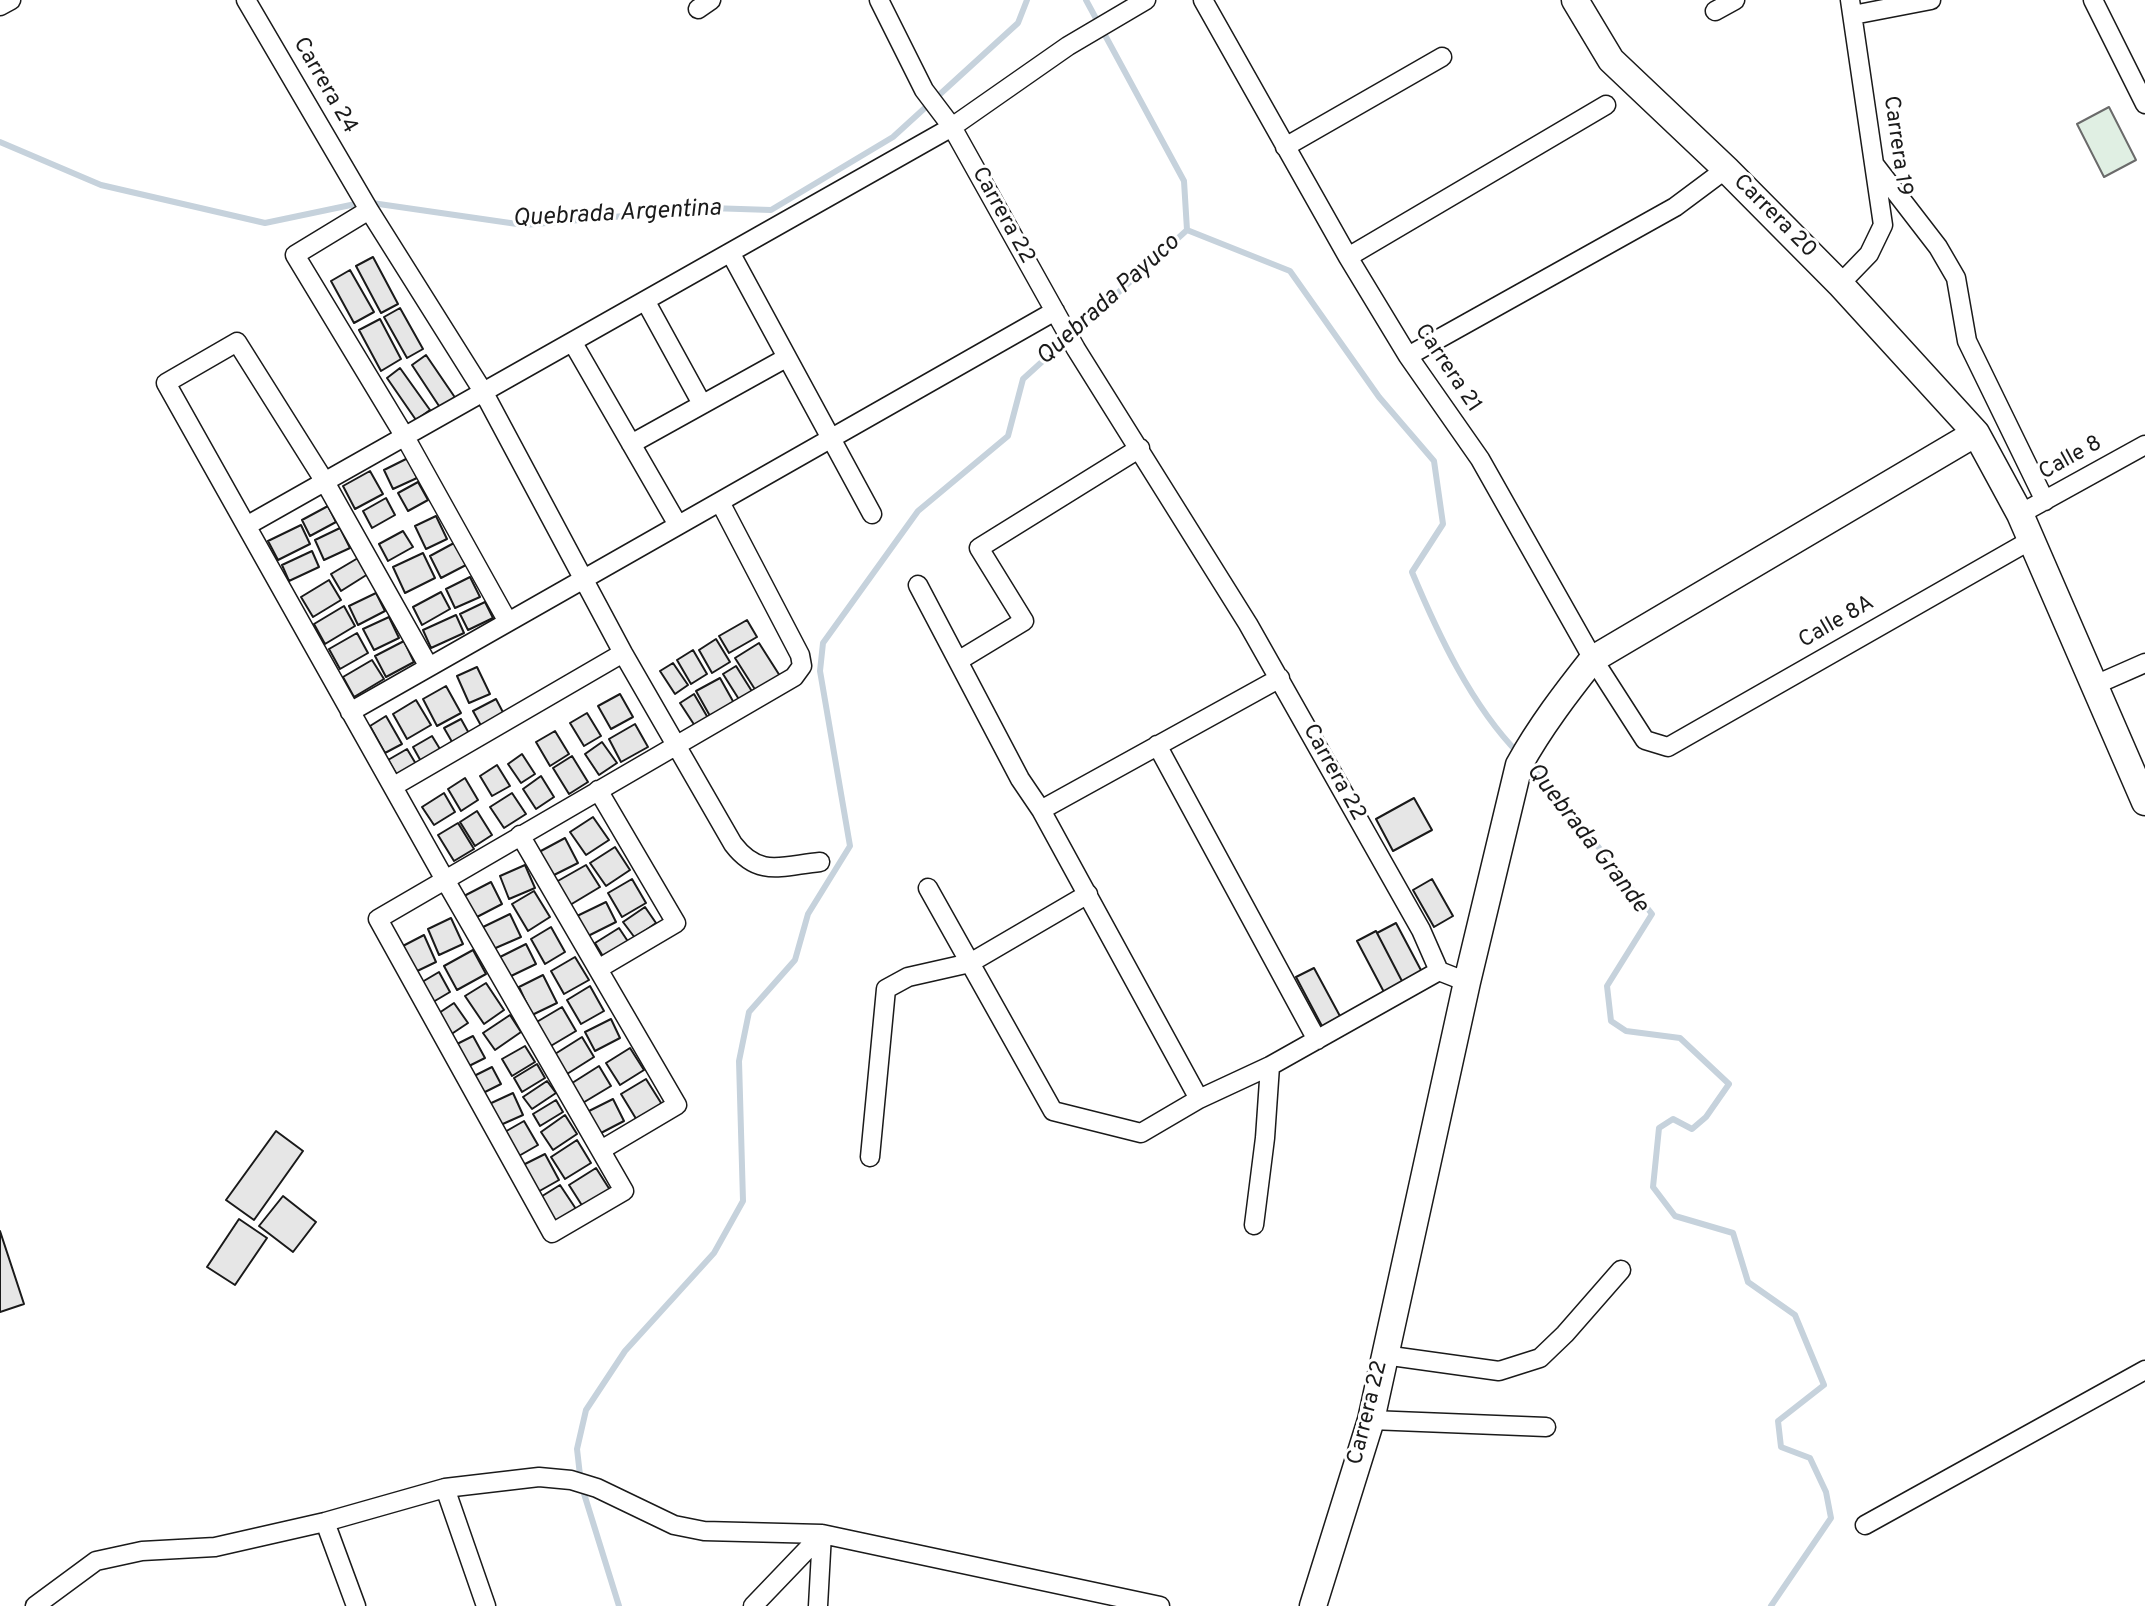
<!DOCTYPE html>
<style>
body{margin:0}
canvas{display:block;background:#fff}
</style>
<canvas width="2145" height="1606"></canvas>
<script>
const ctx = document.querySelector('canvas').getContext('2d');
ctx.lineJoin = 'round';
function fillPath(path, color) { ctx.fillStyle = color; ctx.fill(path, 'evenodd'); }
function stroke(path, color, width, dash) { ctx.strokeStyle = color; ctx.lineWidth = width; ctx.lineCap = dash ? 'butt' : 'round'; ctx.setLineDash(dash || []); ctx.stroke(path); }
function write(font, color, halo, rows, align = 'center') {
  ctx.font = font + ' Overpass,sans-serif'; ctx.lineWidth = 6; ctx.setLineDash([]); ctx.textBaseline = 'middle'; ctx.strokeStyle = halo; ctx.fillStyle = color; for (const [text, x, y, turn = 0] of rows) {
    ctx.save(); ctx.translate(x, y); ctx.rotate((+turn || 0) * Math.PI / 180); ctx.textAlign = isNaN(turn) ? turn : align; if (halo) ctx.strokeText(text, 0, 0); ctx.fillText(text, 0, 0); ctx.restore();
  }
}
const green = new Path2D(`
 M2109,107L2136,160L2104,177L2077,124Z`);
fillPath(green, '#e0efe3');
stroke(green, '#6a6a6a', 2);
stroke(new Path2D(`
 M1086,0L1184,181L1187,230
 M0,142L101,185L265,223L365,202L524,225L624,216L679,207L771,210L893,137L1018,23L1027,0
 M1187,230L1290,271L1379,397L1434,461L1443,524L1412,572C1438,634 1471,705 1519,754
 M1526,762L1552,789L1652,914L1607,986L1611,1021L1626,1031L1680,1038L1729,1084L1706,1117L1692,1129L1673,1119L1659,1128L1653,1187L1675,1216L1733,1233L1748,1282L1795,1315L1824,1385L1778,1421L1781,1447L1810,1458L1826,1492L1831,1518L1771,1606
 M619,1606L581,1484L577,1449L586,1410L625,1351L714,1253L743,1201L739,1061L749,1012L795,960L808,914L850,846L820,671L823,643L918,511L1008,436L1023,379L1187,230`), '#c6d2dc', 6);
const building = new Path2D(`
 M373,257L398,304L381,313L356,266Z
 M350,270L374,312L354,323L331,281Z
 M400,308L423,349L407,358L384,317Z
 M380,319L401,359L381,371L359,330Z
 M426,355L456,399L441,409L412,365Z
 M400,368L430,410L416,420L387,378Z
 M408,458L417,478L393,489L384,470Z
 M370,471L383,494L355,509L343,486Z
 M418,482L428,500L408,511L398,493Z
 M386,498L395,515L372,528L363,511Z
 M328,506L336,522L310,536L302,520Z
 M436,516L447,539L426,549L415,526Z
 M301,525L310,544L278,560L268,541Z
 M340,528L350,548L324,560L315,540Z
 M403,531L413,547L388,561L379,544Z
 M454,543L466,565L441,578L430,556Z
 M312,551L319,567L289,581L282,565Z
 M423,553L435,578L405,593L393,567Z
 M358,558L368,574L341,591L331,574Z
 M470,577L480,597L455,608L446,589Z
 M329,580L341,600L313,617L301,597Z
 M441,592L450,609L422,625L413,607Z
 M376,593L385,611L358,625L349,606Z
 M485,602L493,618L468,630L460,614Z
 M344,606L355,626L325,644L314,624Z
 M456,615L464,633L431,648L423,630Z
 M389,617L399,638L374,650L363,629Z
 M747,620L757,637L729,653L719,636Z
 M357,633L368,653L340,669L329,649Z
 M716,639L730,662L712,673L699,650Z
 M404,641L414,662L386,677L375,656Z
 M759,643L780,676L756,691L735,658Z
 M693,650L707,674L691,684L677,660Z
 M372,660L384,679L354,697L343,677Z
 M673,663L688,685L675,694L660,671Z
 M736,666L753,693L740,701L723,674Z
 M477,667L490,694L469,703L457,676Z
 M720,678L734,703L710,716L696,691Z
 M446,686L461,713L437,726L423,699Z
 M620,694L633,717L611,729L598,706Z
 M694,694L708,718L695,726L680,703Z
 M496,699L506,718L484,731L473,711Z
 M416,700L431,725L407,739L393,714Z
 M587,713L601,736L584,746L570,723Z
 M386,716L402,744L385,753L370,726Z
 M461,719L471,737L455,747L444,728Z
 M635,724L648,747L621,762L609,739Z
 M555,731L569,754L550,766L536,742Z
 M432,736L443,754L423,765L413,747Z
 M602,742L617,763L599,775L585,754Z
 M407,749L419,769L400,780L388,760Z
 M522,754L535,774L521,783L508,764Z
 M572,756L588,782L569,794L553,768Z
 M497,765L510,786L492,796L480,776Z
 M541,776L554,797L536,809L523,789Z
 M465,778L478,800L461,811L448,789Z
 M444,793L455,812L434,825L422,807Z
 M512,793L526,814L504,828L490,807Z
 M1414,798L1432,830L1393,851L1376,819Z
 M477,811L492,835L475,846L460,822Z
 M593,817L609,840L586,855L570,832Z
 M458,823L474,849L454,861L438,835Z
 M565,838L578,863L552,876L539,852Z
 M615,847L630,870L606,886L590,863Z
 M525,865L535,888L509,899L500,876Z
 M586,865L600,887L570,905L556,882Z
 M632,879L646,903L622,917L608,893Z
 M1432,879L1453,916L1434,927L1413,890Z
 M491,882L502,904L475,918L464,896Z
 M534,891L550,917L528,931L512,904Z
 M606,902L616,922L588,936L577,916Z
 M645,907L656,923L635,938L623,922Z
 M510,914L521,937L491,950L481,928Z
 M451,918L463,944L439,955L428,929Z
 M1396,923L1423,974L1404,985L1377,933Z
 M551,927L565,952L545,964L531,939Z
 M619,928L629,943L604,958L595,943Z
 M1376,931L1404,985L1385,994L1357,941Z
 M424,935L436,962L411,974L399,948Z
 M526,944L536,964L509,977L500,957Z
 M473,950L486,974L457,990L444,966Z
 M575,957L589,980L564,994L551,971Z
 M1314,968L1341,1018L1323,1028L1296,977Z
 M439,972L450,992L428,1005L417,985Z
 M543,975L557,1003L532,1015L519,987Z
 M486,983L504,1010L484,1024L465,996Z
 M590,986L604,1011L581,1024L567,1000Z
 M454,1003L468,1023L447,1037L433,1017Z
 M562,1007L576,1031L549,1047L535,1023Z
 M510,1015L521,1032L495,1050L483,1033Z
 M611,1019L620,1038L595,1051L585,1032Z
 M473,1036L485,1058L463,1069L451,1047Z
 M582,1037L594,1057L567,1074L555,1054Z
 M525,1046L535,1062L512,1076L502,1059Z
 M630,1048L644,1070L620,1085L606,1063Z
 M537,1064L545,1078L522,1092L514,1078Z
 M599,1066L611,1086L581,1104L569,1085Z
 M492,1067L501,1084L477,1096L468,1079Z
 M646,1079L663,1106L638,1122L621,1094Z
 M547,1081L556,1093L532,1109L523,1097Z
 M513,1093L523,1115L496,1127L487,1105Z
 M613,1099L624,1121L599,1134L587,1112Z
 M556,1100L563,1112L540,1126L533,1114Z
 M565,1115L577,1134L553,1150L541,1132Z
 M524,1121L538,1145L517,1157L503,1133Z
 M276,1131L303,1151L254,1220L226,1200Z
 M577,1140L591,1163L565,1179L551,1157Z
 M545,1154L559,1180L536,1193L521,1166Z
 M596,1168L610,1190L583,1207L569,1185Z
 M560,1185L576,1209L554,1223L539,1198Z
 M283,1196L316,1222L293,1252L259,1226Z
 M239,1219L267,1238L235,1285L207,1267Z
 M0,1231L24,1304L0,1312Z`);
fillPath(building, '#e6e6e6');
stroke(building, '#1a1a1a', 2);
const street = new Path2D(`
 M246,0L369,210L484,393L623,653L733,844C759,878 781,866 820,862
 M879,0L924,90L952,127L1076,349L1248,624L1421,930L1439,971L1467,982
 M1203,0L1348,257L1408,356L1480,459L1593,659L1645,740L1668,747L2031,540
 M2093,0L2145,104
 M0,6L11,0
 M698,9L711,0
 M1715,11L1735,0
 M1853,15L1931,0
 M1285,147L1442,57
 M1874,164L1938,247L1956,278L1967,341L2045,501
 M369,210L295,255L405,437L508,622
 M731,254L872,514
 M1348,257L1606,105
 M1840,284L1869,254L1883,225L1850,0
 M646,302L702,404
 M573,343L678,525
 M1408,356L1675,207L1726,169
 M631,444L786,358
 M2020,514L2145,445
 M248,525L952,127L1068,46L1146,0
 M918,585L1020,779L1041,810L1199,1099
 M958,661L1024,621L979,548L1140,448
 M429,667L325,482L237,342L166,383L444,878L624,1191L552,1233L378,919L794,677L802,666L800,655L720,502
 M2095,685L2145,663
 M350,712L1055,311
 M1157,745L1317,1040
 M394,786L623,653
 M1041,810L1280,678
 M520,835L677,1105L601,1150
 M928,888L1053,1111L1141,1133L1199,1099L1270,1066L1439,971
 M598,969L676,923L598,790
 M870,1157L886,989L908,977L970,963L1088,894
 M1254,1225L1265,1138L1270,1066
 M1384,1355L1499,1371L1540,1358L1565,1334L1621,1270
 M1371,1420L1546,1427
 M445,1488L486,1606
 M325,1522L356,1606
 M1865,1525L2145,1370
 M35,1606L96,1561L142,1551L215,1547L325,1522L445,1488L539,1477L571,1480L597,1488L674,1525L704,1531L822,1534L1160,1606
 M753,1606L822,1534
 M818,1606L822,1534`);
const secondary = new Path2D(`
 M1575,0L1611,60L1726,169L1840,284L1976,433L2020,514L2145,802
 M1313,1606L1371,1420L1467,982L1519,765C1540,727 1566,693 1593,659L1976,433`);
stroke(street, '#1a1a1a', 21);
stroke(secondary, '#1a1a1a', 29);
stroke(street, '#fff', 18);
stroke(secondary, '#fff', 26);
write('22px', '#1a1a1a', '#fff', [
 ["Carrera 24",324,86,60],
 ["Carrera 19",1896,146,82],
 ["Carrera 22",1002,216,61],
 ["Carrera 20",1774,217,45],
 ["Carrera 21",1447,369,56],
 ["Calle 8",2071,459,-29],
 ["Calle 8A",1837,623,-30],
 ["Carrera 22",1333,773,61],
 ["Carrera 22",1369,1413,-76]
]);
write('italic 24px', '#1a1a1a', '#fff', [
 ["Quebrada Argentina",617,215,-3],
 ["Quebrada Payuco",1109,301,-42],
 ["Quebrada Grande",1586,839,52]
]);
</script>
